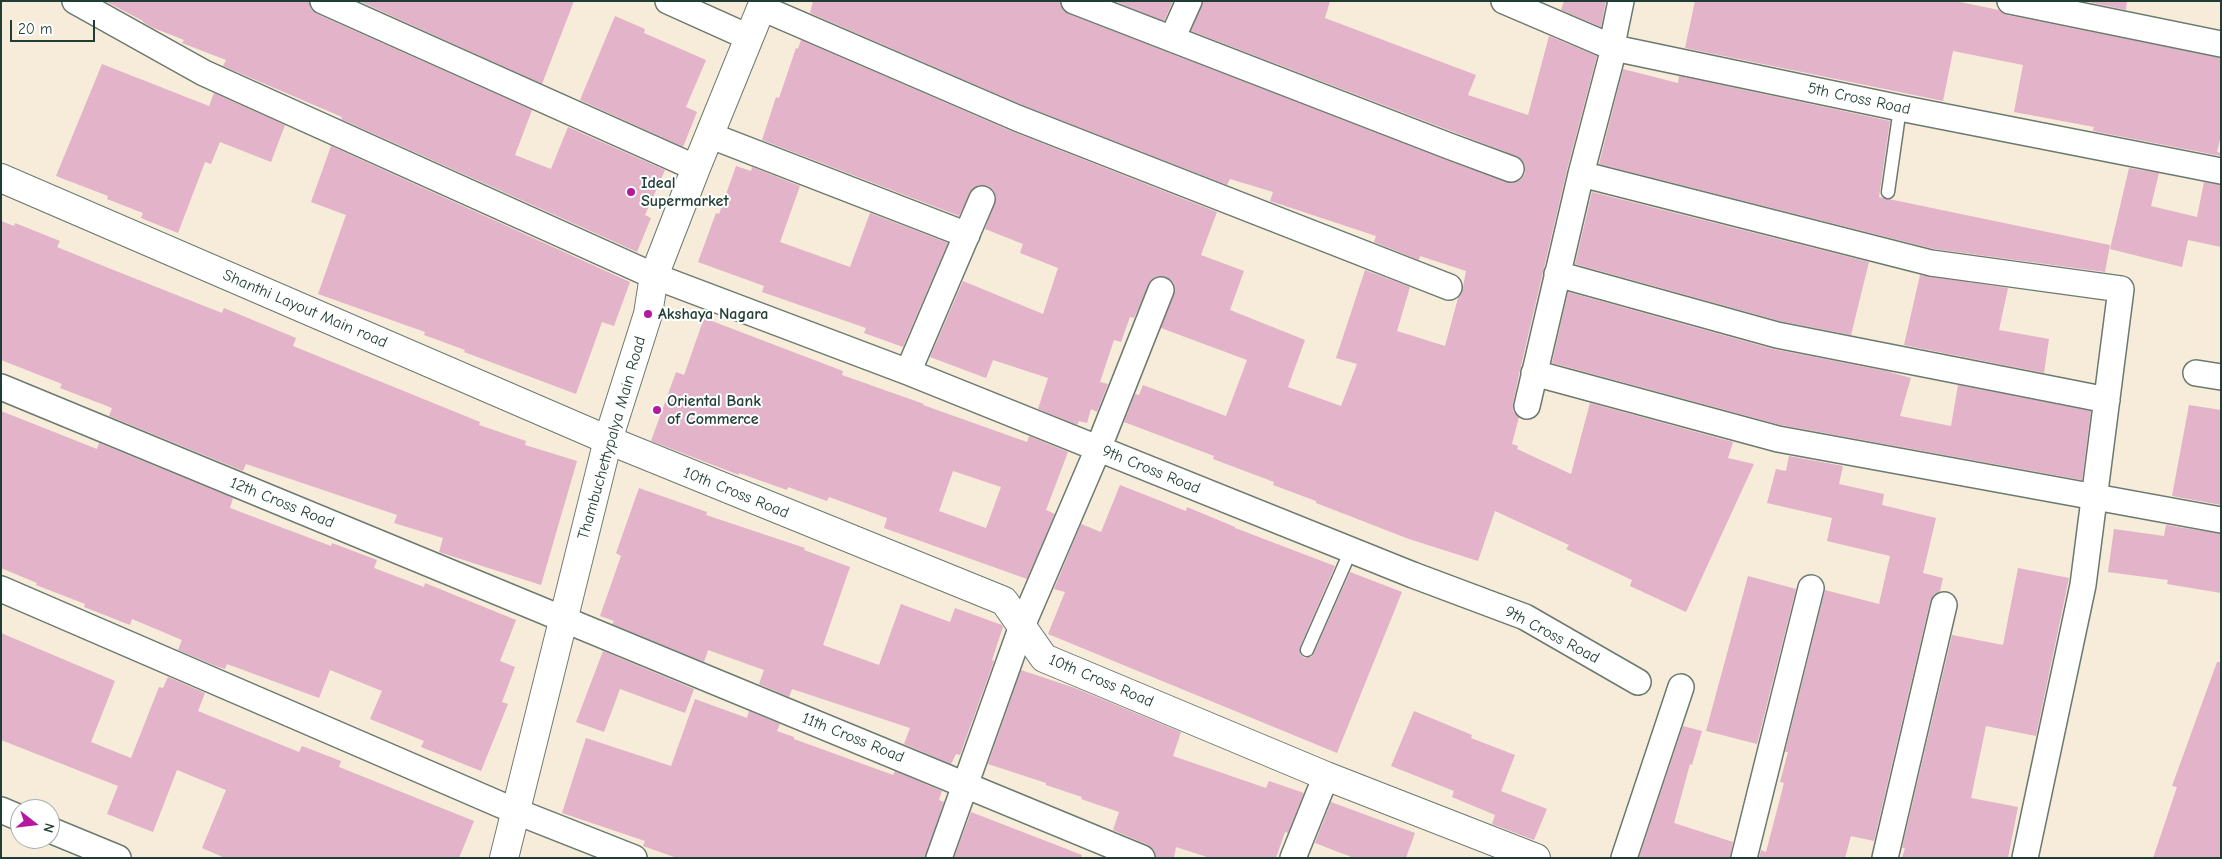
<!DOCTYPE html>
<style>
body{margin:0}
#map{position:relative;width:2222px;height:859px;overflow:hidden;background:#f6ecd9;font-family:"Comic Neue",sans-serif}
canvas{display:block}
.frame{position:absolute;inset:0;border:2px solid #1f3d34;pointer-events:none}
.north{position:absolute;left:10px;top:799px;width:50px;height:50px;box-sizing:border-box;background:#fff;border:1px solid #a5b1ae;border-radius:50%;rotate:106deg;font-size:14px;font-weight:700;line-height:20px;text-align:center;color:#1f3d34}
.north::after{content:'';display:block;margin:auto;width:18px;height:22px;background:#b5179e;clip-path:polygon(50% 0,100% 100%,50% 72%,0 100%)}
.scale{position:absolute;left:10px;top:20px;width:85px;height:22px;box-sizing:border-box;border:2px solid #1f3d34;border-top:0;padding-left:6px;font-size:15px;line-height:18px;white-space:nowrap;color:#1f3d34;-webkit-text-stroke:4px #fff;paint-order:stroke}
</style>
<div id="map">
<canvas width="2222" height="859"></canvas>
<div class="frame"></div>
<div class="north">N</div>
<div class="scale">20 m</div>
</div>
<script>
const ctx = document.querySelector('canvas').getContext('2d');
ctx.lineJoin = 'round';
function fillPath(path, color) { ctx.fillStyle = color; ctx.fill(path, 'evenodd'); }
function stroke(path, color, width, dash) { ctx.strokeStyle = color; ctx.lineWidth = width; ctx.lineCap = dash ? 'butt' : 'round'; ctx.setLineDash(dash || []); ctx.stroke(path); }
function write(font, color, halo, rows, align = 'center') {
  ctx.font = font + ' "Comic Neue",sans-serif'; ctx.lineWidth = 4; ctx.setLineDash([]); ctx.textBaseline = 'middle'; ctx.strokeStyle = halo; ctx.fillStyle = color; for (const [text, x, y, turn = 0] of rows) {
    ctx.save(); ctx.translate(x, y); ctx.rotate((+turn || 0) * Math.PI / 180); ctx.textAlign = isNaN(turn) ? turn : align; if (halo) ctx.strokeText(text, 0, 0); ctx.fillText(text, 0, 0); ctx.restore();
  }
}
fillPath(new Path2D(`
 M105,1H309L311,9L317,14L532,110L515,155L551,169L568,127L665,170L645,215L651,218L637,252L341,119L342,117L223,66L226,60L182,43L184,40L151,27L143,22V21Z
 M359,1H574L542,84Z
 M813,1H1060L1063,10L1069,14L1444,159L1506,182L1513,183L1520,180L1525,174V167L1522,160L1516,156L1191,31L1203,1H1330L1325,18L1476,75L1468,95L1528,115L1549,36L1597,56L1567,170L1520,370L1513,403V411L1519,417L1512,444L1518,446L1517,449L1571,474L1590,403L1733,442L1728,458L1754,464L1686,612L1630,586L1632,580L1566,549L1569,545L1495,511L1478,561L1409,539L1316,503V501L1273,485L1274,482L1213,459L1214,456L1124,422L1135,394L1139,395L1143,385L1226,416L1247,360L1161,328L1175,288L1173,282L1166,277L1158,276L1152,279L1134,318L1130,317L1121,342L1114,340L1100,382L1108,384L1097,412L1091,409L1087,423L1079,421L1077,425L1038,409L1048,378L993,360L986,378L930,357L963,281L1043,314L1058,268L1020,253L1023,244L985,229L996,198L993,190L987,186L980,185L973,188L959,216L762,140L776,97L779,98L796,48L798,49L801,40L1011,131L1217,212L1201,255L1244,271L1230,310L1305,340L1288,387L1341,406L1357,364L1336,358L1365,270L1410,287L1397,331L1445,346L1458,298L1462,292L1466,271L1420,256L1419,260L1374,242L1376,236L1270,201L1273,192L1230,179L1227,185L1022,105L810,13Z
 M1114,1H1173L1164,21Z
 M1564,1H1606L1601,27L1561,10Z
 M1695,1H1955L1999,10L2007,15L2221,58V135L2217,152L2221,153V156L2093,131L2094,127L2014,112L2023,65L1953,51L1943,101L1685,48Z
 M2083,1H2127L2126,10Z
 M615,16L645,29L644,33L706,60L686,107L697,112L683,147L580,100Z
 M102,64L209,106L214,93L285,125L271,162L220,142L211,164L205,162L178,233L141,218L143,213L107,199L108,196L56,176Z
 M1623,69L1678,83L1679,76L1890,121L1879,197L2110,245L2105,272L1934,249L1599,164Z
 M331,146L630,282L614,326L602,322L576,394L464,352L465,350L424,335L425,332L318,294L346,215L311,202Z
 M736,166L751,171L752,167L800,186L780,242L850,267L870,213L948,243L903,347L864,333L866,328L762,292L764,286L698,262L716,213L719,214Z
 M2129,168L2159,173L2151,206L2197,217L2204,182L2221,185V247L2188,240L2182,267L2110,249Z
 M1592,192L1869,262L1851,335L1780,321L1575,264Z
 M1,221L14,226L15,223L60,241L57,247L111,269L222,313L224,308L296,338L293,346L480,422L479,425L526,441L525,445L577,461L541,585L439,552L443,538L394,523L397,515L246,464L243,471L109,416L112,408L60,388L62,384L1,360Z
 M1920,275L2008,288L1999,330L2049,339L2044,373L1904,345Z
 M1568,292L1773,349L1886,371L1911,378L1900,416L1951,426L1958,385L2091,411L2082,480L1781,425L1552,363Z
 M704,318L843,371L842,375L924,404L923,405L1027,442L1029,436L1068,452L1046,510L1055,514L1027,579L884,528L887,518L829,497L827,501L788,487L787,490L739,473V475L651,441L676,372L684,375ZM953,471L1001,487L986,528L939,511Z
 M2189,405L2221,410V505L2172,496Z
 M1,411L97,449L99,443L233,498L230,508L331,546L332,543L377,560L374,568L424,587L425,583L516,620L500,661L515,667L502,702L508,704L481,771L421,747L424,741L370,719L382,691L330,670L319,698L227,664L225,669L216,666L178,650L182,640L132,619L130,625L84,607L85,604L36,585L37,583L1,568Z
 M1789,456L1843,466L1839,484L1884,494L1882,505L1936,518L1923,573L1943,578L1940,591L1934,595L1930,602L1874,841L1851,836L1845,858H1759L1761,850L1766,852L1784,783L1780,782L1788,752H1785L1825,590L1879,604L1890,556L1827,541L1832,518L1767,503L1776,469L1786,471Z
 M1120,485L1186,511L1187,507L1235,527V528L1335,566L1300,647V654L1304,658L1311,657L1314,653L1350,572L1402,592L1337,753L1048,634L1065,592L1054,589L1081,524L1101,532Z
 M639,488L707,512L706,515L805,548L804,550L850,567L823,645L879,665L901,604L950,622L955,608L1002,625L1003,627L992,660L994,661L960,755L956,754L951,764L904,744L910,728L792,689L789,697L759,684L764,670L708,650L704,662L612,624L614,621L600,616L621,556L616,553Z
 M2166,525L2221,534V593L2167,584L2168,580L2108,572L2114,529L2164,536Z
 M2018,568L2069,578L2036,736L1986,726L1971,798L2018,807L2008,858H1902L1905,848H1902L1952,635L2003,645Z
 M1748,576L1796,589L1757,744L1706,731Z
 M1,633L115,681L91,742L131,758L159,687L163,688L168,677L205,693L198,711L299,752L302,746L341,761L339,767L474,821L459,858H225L202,848L226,790L177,770L153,832L107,814L118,786L1,740Z
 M603,651L694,689L685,713L620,689L604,732L576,722Z
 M2217,662H2221V858H2153L2177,787L2172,786Z
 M1021,670L1075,688L1181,732L1173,756L1266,788L1269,781L1304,793L1288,833L1285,832L1276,858H1210L1176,847L1174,858H1156L1154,850L1148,845L1113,830L1119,812L1081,799L1082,797L1046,785V783L988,764Z
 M695,699L747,718L749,711L780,724L777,731L794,737V739L893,775L895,771L942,791L939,800L944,802L925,858H677L643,846L645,841L562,813L586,738L671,766Z
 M1414,711L1472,735L1471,738L1515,755L1501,791L1547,809L1534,840L1492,824L1495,815L1452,797L1454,791L1391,766Z
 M1683,726L1702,731L1692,765L1690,764L1674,823L1733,842L1730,858H1639Z
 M1331,802L1415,833L1406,858H1354L1315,843Z
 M971,812L1082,855L1081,858H954Z`), '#e2b3c9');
const service = new Path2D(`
 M1888,192L1900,108
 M1307,650L1351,550`);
const minor = new Path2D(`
 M75,1L204,73L654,276L908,372L1413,575L1525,617L1638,682
 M323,1L696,168
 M668,1L748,37
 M1074,1L1449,146L1511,169
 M1504,1L1614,48L1900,108L2221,171
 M2010,1L2221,44
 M762,8L1017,118L1449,287
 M1172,39L1189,1
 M709,135L967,235
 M1581,174L1931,263L2121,289L2083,585L2025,858
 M1557,274L1777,335L2107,400
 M908,372L982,199
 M1534,373L1778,439L2221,520
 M2196,373L2221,377
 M1,387L1142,858
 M1527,406L1581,174L1614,48V35L1621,1
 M1,589L515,811L634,858
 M1,810L20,818
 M50,830L118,858
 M939,858L1022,626L1098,449L1161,290
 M1293,858L1326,776
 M1624,858L1681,687
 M1744,858L1811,588
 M1885,858L1944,605`);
const tertiary = new Path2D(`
 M1,178L608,440L1004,601L1044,658L1326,776L1536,858`);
const secondary = new Path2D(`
 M504,858L608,440L648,314L654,276L696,168L764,1`);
stroke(service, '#6a7a6e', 15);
stroke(minor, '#6a7a6e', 28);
stroke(tertiary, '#6a7a6e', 30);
stroke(secondary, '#6a7a6e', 30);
stroke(service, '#fff', 12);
stroke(minor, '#fff', 25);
stroke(tertiary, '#fff', 28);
stroke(secondary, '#fff', 28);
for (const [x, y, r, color] of [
 [631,192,5,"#b5179e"],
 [648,314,5,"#b5179e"],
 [657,410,5,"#b5179e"]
]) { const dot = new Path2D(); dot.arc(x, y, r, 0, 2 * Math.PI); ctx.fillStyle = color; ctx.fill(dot); stroke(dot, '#fff', 2); }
write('16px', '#1f3d34', '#fff', [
 ["5th Cross Road",1859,99,12],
 ["Shanthi Layout Main road",305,309,23],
 ["Thambuchettypalya Main Road",612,438,-74],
 ["9th Cross Road",1151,470,22],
 ["10th Cross Road",736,493,22],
 ["12th Cross Road",282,503,22],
 ["9th Cross Road",1552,635,28],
 ["10th Cross Road",1101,681,23],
 ["11th Cross Road",853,738,22]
]);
write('bold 16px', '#1f3d34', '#fff', [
 ["Ideal",641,183],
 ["Supermarket",641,201],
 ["Akshaya Nagara",658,314],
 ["Oriental Bank",667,401],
 ["of Commerce",667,419]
], 'left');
</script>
